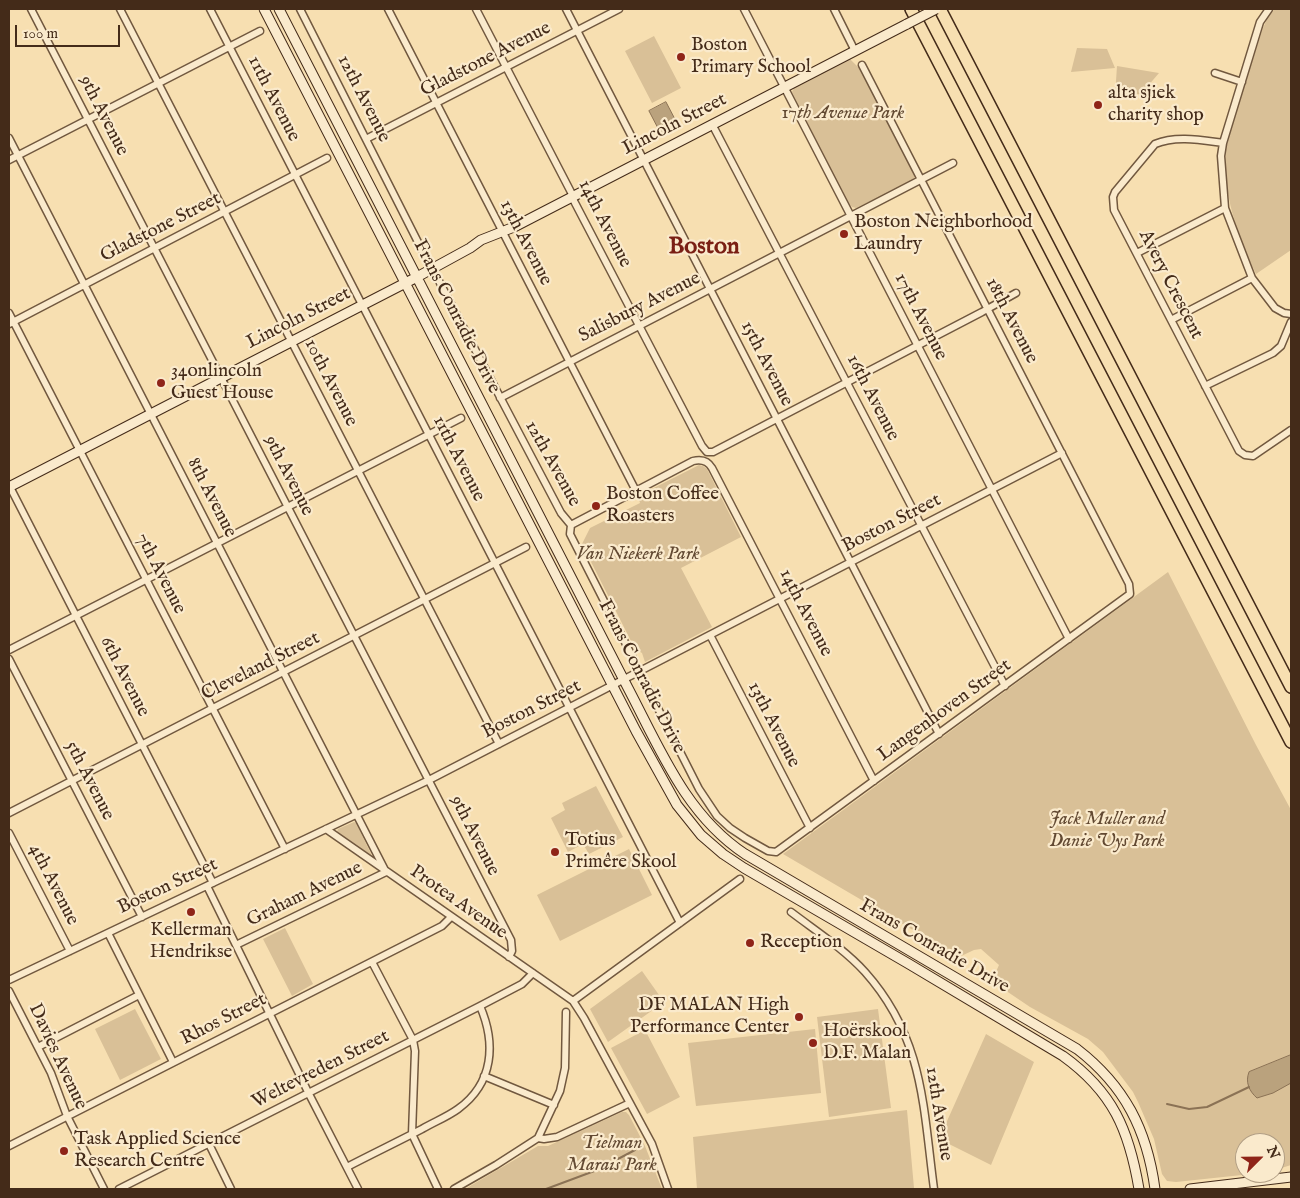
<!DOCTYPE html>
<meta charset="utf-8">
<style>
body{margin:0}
#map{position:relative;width:1300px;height:1198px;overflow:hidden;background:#f7dfb1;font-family:"IM FELL English",serif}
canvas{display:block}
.frame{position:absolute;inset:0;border:10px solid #442b19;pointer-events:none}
.north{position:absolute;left:1235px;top:1133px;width:50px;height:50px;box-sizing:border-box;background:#faeacc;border:1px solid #b19e84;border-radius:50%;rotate:67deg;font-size:14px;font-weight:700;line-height:20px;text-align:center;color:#442b19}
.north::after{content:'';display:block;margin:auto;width:18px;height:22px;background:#8f2418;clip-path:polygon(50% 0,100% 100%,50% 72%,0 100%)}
.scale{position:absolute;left:15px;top:25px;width:105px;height:22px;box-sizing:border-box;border:2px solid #442b19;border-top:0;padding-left:6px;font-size:15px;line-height:18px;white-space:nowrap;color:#442b19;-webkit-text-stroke:4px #faeacc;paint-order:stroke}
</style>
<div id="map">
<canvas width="1300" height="1198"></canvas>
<div class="frame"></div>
<div class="north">N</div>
<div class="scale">100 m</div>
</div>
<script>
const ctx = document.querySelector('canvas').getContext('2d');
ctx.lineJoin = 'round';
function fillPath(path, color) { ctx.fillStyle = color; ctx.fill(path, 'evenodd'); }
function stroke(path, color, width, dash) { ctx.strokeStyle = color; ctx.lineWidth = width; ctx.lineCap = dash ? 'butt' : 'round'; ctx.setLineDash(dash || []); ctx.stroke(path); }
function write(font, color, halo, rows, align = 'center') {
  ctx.font = font + ' "IM FELL English",serif'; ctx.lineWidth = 4.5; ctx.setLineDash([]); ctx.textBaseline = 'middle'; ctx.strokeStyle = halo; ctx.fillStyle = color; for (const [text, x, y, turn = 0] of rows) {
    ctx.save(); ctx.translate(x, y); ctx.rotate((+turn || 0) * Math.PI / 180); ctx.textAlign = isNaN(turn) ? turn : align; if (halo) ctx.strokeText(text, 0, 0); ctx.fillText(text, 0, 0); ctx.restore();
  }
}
fillPath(new Path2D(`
 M1275,9H1291V250L1256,274C1236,234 1217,178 1229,133L1263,28L1268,17Z
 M654,36L681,88L652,103L625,51Z
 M1077,48L1107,49L1115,68L1071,72Z
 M850,59L859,68L869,86L915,176L912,181L856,208L852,207L848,203L792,92L794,88Z
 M1117,66L1159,73L1141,94L1115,96Z
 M699,465L703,466L707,469L741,537L681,568L712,627L645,662L642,653L635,649L582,544L590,528L640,503L638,496Z
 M1168,572L1256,745L1291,810V1165L1275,1170V1143H1245V1173H1261L1176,1182L1167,1181L1162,1174L1154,1139L1138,1102L1133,1092L1103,1052L1088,1039L1030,1007L996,984L995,974L999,965L981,949L974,950L959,957L783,854Z
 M596,786L623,837L589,854L583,844L568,852L551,818L565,810L562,803Z
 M354,822L356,823L372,856H370L337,832L338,829Z
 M629,849L652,895L560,941L537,895Z
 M285,928L313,984L292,996L263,939Z
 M642,971L664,1002L608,1042L590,1009Z
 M135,1009L161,1059L120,1080L95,1029Z
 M878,1009L891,1108L829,1117L817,1017Z
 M815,1029L821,1093L696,1106L688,1043Z
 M645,1030L680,1097L647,1114L611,1048Z
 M986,1034L1034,1062L991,1165L939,1139Z
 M907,1110L914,1188L697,1189L693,1137Z
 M622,1112H626L629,1115L645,1146L662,1189H465L538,1146H548Z`), '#d9c097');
const water = new Path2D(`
 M666,102L678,125L661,134L649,111Z
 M1291,1055V1083L1273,1093L1257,1098C1249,1091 1245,1082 1249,1072Z`);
fillPath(water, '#baa27d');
stroke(water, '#8b7255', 1);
stroke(new Path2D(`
 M1167,1104L1189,1109L1207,1107L1249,1087
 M546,1189L597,1170L635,1150`), '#8b7255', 2);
const street = new Path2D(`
 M31,9L511,940L512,951L509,957
 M120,9L499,744
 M210,9L680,923
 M300,9L425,256
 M388,9L636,491
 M476,9L573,196L574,201L702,446L707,452H713L982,312L1016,293
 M566,9L939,734
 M744,9L1069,639
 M834,9L855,51
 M1269,9L1260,22L1223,143L1221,156L1225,208L1252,278L1275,308L1284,313L1291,314
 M1215,73L1242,82
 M712,124L1005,686
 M9,138L386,872L236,945
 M366,139L619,9
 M1223,143C1201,140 1176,135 1155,144L1115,192L1113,197L1114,210L1239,451L1245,455L1253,456L1291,430
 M9,160L260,31
 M1137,253L1225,208
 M439,281L561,513L571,525
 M9,313L285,849
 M1171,320L1252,278
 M9,324L327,158
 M1205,386L1273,353L1281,346L1291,322
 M500,398L953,163
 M9,485L213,883
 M571,525L693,461C701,459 708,461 712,468L874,781
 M571,525L570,534L634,660
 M710,635L810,828
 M9,650L461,418
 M9,659L142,917
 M644,681L699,789L717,816L730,828L745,838L768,851L776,852L1130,594L1129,584L862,65
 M9,813L526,547
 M326,829L573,1001L584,1018L652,1144L668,1189
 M9,833L70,951
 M207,886L309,1094L358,1189
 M791,912C816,931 844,949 865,972C924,1038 923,1107 934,1189
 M108,933L173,1062
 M372,962L413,1040L415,1051L412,1134L438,1189
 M9,980L429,780L1062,453
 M9,991L51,1073L67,1116L104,1189
 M573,1001L740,879
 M38,1047L139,995
 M484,1076L554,1105
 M538,1138L544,1139L557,1137L630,1103
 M209,1144L231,1189
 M9,1146L442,926L451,917
 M347,1167C372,1154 397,1142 422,1129C434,1122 447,1117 458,1109C494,1083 496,1043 480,1006
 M119,1189L480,1006L522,984L533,973
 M454,1189L496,1165L538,1138L560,1091L565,1068L566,1012`);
const secondary = new Path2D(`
 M264,9L636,731L677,805L701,835L723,854L744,868L909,964L1063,1056C1113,1092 1129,1130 1139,1189
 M279,9L628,688C660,749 686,815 745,854L1077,1049C1125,1086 1147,1130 1155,1189
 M9,487L417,277L470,248L481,240L514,227L907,24
 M1190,1189L1291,1177`);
const highway = new Path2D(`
 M911,9L1291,742
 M940,9L1291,687`);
stroke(street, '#71583f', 9);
stroke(secondary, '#442b19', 11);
stroke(highway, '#442b19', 14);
stroke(street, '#faeacc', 6);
stroke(secondary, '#faeacc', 9);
stroke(highway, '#f7dfb1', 11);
const secondaryBridge = new Path2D(`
 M907,24L936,9`);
stroke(secondaryBridge, '#442b19', 11, []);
stroke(secondaryBridge, '#faeacc', 9);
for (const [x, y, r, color] of [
 [681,57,5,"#8f2418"],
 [1098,105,5,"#8f2418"],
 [844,234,5,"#8f2418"],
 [161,383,5,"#8f2418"],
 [596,506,5,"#8f2418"],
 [555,852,5,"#8f2418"],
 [191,912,5,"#8f2418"],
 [750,943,5,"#8f2418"],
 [799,1017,5,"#8f2418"],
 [813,1043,5,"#8f2418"],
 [64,1151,5,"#8f2418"]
]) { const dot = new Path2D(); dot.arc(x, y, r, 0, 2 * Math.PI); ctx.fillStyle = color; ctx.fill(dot); stroke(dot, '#faeacc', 2); }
write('19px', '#442b19', '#faeacc', [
 ["Boston",691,46],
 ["Primary School",691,68],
 ["alta sjiek",1108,94],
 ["charity shop",1108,116],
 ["Boston Neighborhood",854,223],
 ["Laundry",854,245],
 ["34onlincoln",171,372],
 ["Guest House",171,394],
 ["Boston Coffee",606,495],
 ["Roasters",606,517],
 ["Totius",565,841],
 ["Primêre Skool",565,863],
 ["Kellerman",191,931,"center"],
 ["Hendrikse",191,953,"center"],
 ["Reception",760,943],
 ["DF MALAN High",789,1006,"right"],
 ["Performance Center",789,1028,"right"],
 ["Hoërskool",823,1032],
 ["D.F. Malan",823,1054],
 ["Task Applied Science",74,1140],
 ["Research Centre",74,1162]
], 'left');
write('19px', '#442b19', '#faeacc', [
 ["Gladstone Avenue",486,60,-27],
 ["11th Avenue",273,99,63],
 ["12th Avenue",363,99,63],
 ["9th Avenue",103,116,63],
 ["Lincoln Street",675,125,-27],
 ["14th Avenue",604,224,63],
 ["Gladstone Street",161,228,-27],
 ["13th Avenue",525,243,63],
 ["Avery Crescent",1170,285,63],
 ["Salisbury Avenue",640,308,-27],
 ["Frans Conradie Drive",456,317,63],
 ["17th Avenue",920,317,63],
 ["Lincoln Street",299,319,-27],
 ["18th Avenue",1011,321,63],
 ["15th Avenue",766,364,63],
 ["10th Avenue",330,383,63],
 ["16th Avenue",872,398,63],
 ["11th Avenue",458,459,63],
 ["12th Avenue",552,464,61],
 ["9th Avenue",288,476,63],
 ["8th Avenue",211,498,63],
 ["Boston Street",892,524,-27],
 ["7th Avenue",160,574,63],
 ["14th Avenue",805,613,63],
 ["Cleveland Street",261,667,-27],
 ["6th Avenue",124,677,63],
 ["Frans Conradie Drive",641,677,63],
 ["Boston Street",532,710,-27],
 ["Langenhoven Street",945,711,-36],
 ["13th Avenue",773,725,63],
 ["5th Avenue",89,781,63],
 ["9th Avenue",474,836,63],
 ["4th Avenue",53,885,63],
 ["Boston Street",168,887,-25],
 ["Graham Avenue",305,895,-26],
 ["Protea Avenue",458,903,35],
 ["Frans Conradie Drive",934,947,30],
 ["Rhos Street",224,1020,-27],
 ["Davies Avenue",57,1057,65],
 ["Weltevreden Street",321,1070,-27],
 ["12th Avenue",938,1114,81]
]);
write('italic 19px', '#624932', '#faeacc', [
 ["17th Avenue Park",843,114],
 ["Van Niekerk Park",638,555],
 ["Jack Muller and",1107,820],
 ["Danie Uys Park",1107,842],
 ["Tielman",612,1144],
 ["Marais Park",612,1166]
]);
write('bold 24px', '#7a1f14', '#faeacc', [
 ["Boston",704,248]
]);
</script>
